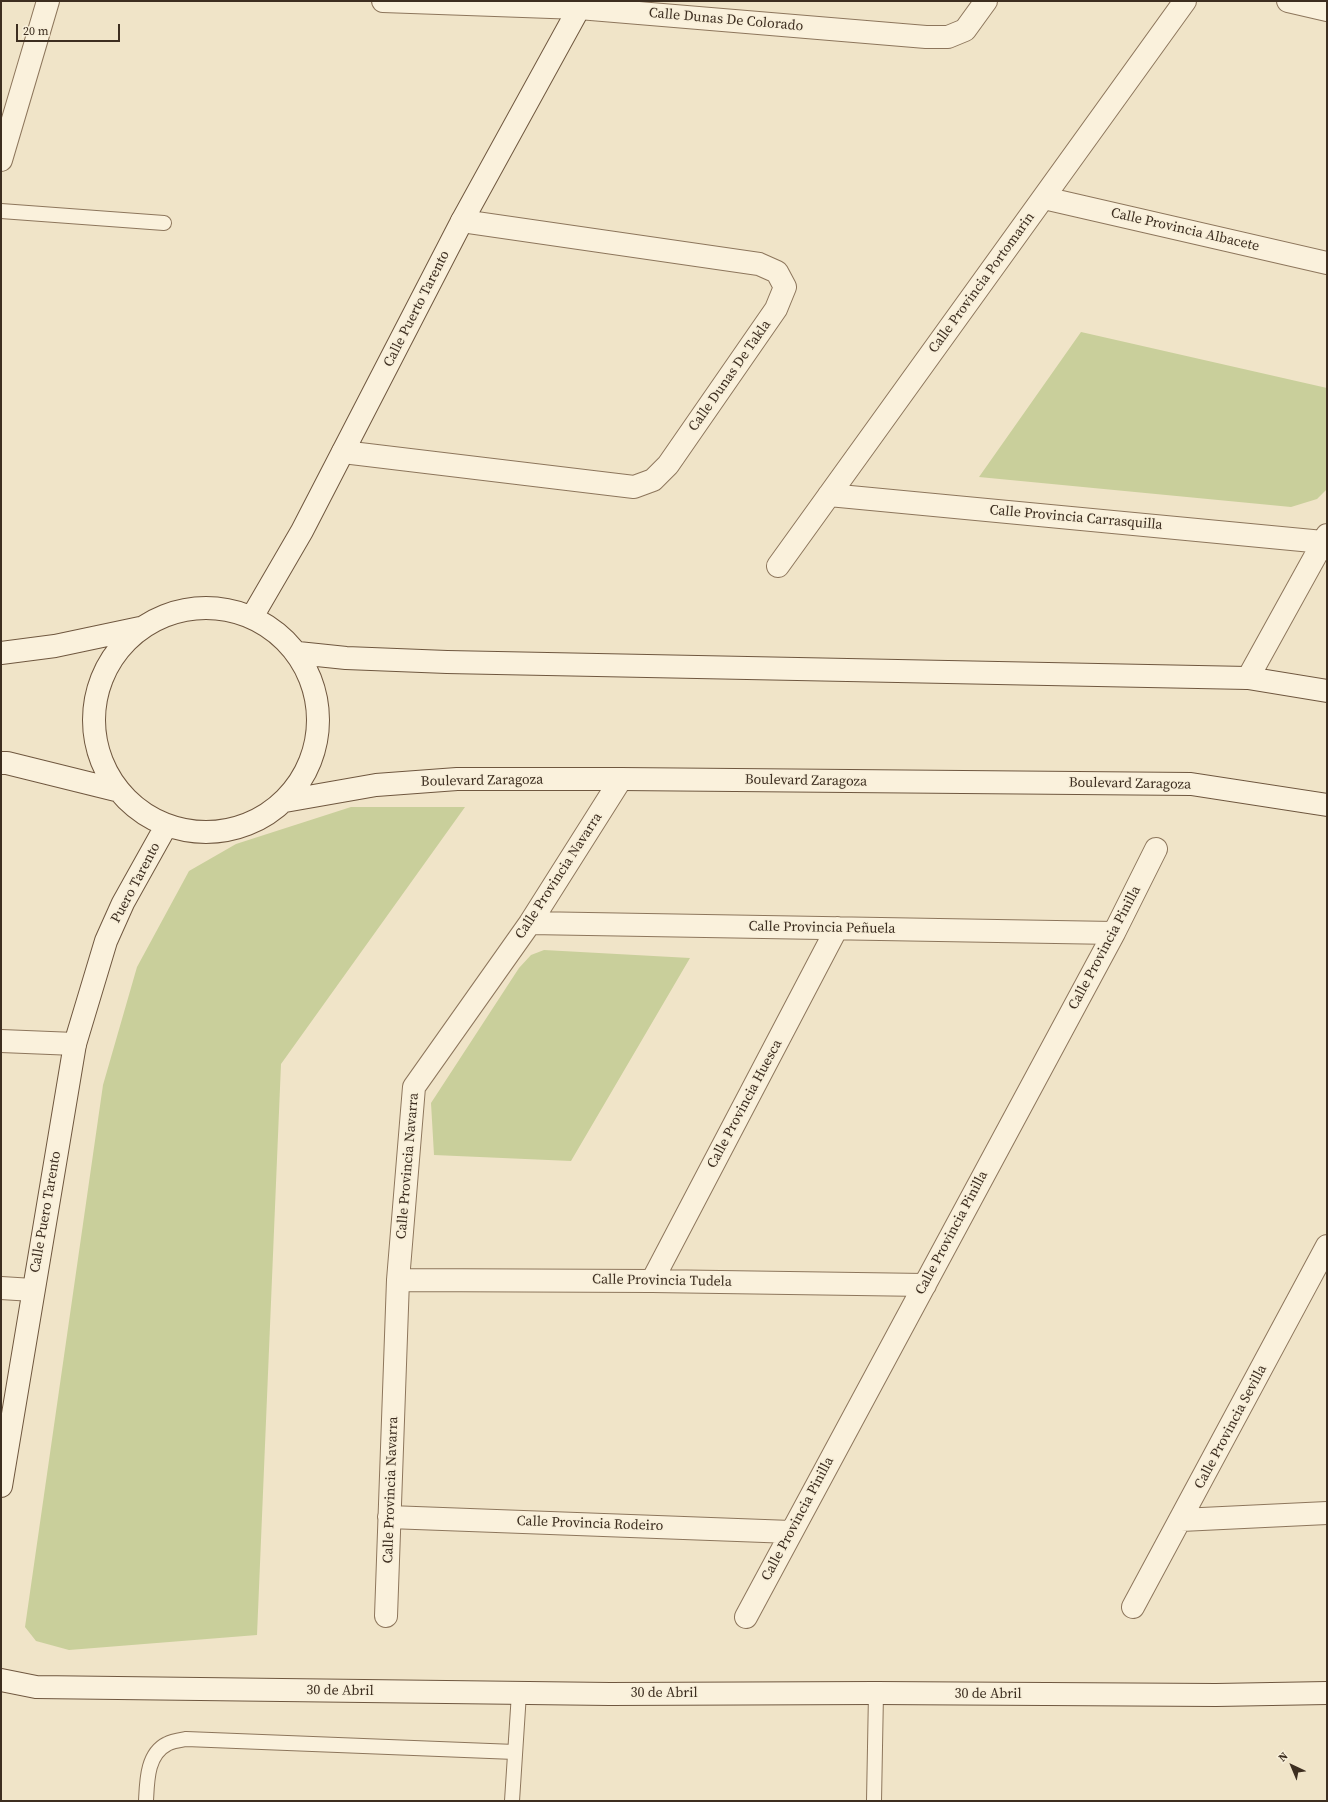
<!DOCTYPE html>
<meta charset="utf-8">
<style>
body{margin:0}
#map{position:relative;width:1328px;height:1802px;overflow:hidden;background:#f0e4c8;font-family:"Source Serif 4",serif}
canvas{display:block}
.frame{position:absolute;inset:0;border:2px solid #3d2e20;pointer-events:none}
.north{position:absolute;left:1272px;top:1746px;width:40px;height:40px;-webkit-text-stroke:3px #f7eed8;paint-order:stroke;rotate:316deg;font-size:11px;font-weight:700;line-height:16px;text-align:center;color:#3d2e20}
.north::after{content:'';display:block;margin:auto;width:14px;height:18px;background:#3d2e20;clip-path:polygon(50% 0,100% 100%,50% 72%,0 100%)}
.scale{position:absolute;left:16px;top:24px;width:104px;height:18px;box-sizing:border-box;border:2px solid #3d2e20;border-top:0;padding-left:5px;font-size:12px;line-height:14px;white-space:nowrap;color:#3d2e20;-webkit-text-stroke:3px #f7eed8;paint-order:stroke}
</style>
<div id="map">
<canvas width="1328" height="1802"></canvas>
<div class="frame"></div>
<div class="north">N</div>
<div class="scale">20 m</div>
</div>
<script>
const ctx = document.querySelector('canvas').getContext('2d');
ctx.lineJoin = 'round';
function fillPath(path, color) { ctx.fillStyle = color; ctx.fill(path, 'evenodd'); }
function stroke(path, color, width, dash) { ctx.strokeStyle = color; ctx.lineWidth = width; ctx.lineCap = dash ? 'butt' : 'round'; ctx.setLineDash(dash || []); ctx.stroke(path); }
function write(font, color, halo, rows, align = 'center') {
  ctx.font = font + ' "Source Serif 4",serif'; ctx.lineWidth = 3; ctx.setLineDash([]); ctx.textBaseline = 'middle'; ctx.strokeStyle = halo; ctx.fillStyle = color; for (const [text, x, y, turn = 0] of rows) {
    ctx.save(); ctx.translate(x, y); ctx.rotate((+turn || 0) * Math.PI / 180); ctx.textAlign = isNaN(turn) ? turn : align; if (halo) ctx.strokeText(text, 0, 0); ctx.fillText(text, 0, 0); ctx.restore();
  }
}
fillPath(new Path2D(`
 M1081,332L1327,388V489L1317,499L1291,507L979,477Z
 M351,807H465L281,1064L257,1635L69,1650L36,1641L25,1627L103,1085L137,967L189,871L236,844Z
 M544,950L690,958L571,1161L434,1155L431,1103L519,968L531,955Z`), '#c9cf9b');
const lane = new Path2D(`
 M1,211L164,223
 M146,1801C147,1781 147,1754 167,1744C172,1741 180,1740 186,1739L515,1752
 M512,1801L519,1693
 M874,1801L876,1693`);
const street = new Path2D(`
 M383,1L579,8L926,37H948L965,30L986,1
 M1288,1L1327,10
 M1,160L48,1
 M1044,198L1327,263
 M343,452L634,487L653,480L668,465L776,309L785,287L777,272L759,264L462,221
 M829,495L1323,542
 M778,566L1185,1
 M1248,678L1327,535
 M530,923L1114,933
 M1,1041L75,1044
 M398,1280L652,1281L925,1285
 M652,1281L837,928
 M1,1288L33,1290
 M389,1517L791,1532
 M1181,1520L1327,1513
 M1133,1607L1327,1246
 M386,1616L398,1280L414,1087L530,923L621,779
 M746,1617L1114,933L1156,849`);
const secondary = new Path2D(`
 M94 720a112 112 0 1 1 224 0a112 112 0 1 1-224 0Z
 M252,617L302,531L462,221L583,1
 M1,653L55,646L140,628
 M298,653L346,658L447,662L1248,678L1327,691
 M1,763H7L116,790
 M285,801L376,785L457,779H621L1191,784L1327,805
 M1,1486L75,1044L106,941L123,903L166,826
 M1,1680L36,1687L610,1694L876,1693L1216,1695L1327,1693`);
stroke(lane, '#8d765c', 16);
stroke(street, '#8d765c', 24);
stroke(secondary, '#6f573f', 24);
stroke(lane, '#faf1dc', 14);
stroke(street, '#faf1dc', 22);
stroke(secondary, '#faf1dc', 22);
write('14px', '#3d2e20', '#f7eed8', [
 ["Calle Dunas De Colorado",726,20,5],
 ["Calle Provincia Albacete",1185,230,13],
 ["Calle Provincia Portomarin",982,283,-54],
 ["Calle Puerto Tarento",417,309,-63],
 ["Calle Dunas De Takla",730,376,-55],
 ["Calle Provincia Carrasquilla",1076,518,5],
 ["Boulevard Zaragoza",482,781,-1],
 ["Boulevard Zaragoza",806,781,1],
 ["Boulevard Zaragoza",1130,784,1],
 ["Calle Provincia Navarra",559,876,-57],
 ["Puero Tarento",136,883,-62],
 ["Calle Provincia Peñuela",822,928,1],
 ["Calle Provincia Pinilla",1105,948,-62],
 ["Calle Provincia Huesca",745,1104,-62],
 ["Calle Provincia Navarra",408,1166,-85],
 ["Calle Puero Tarento",46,1212,-80],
 ["Calle Provincia Pinilla",952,1233,-62],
 ["Calle Provincia Tudela",662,1281,1],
 ["Calle Provincia Sevilla",1231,1427,-62],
 ["Calle Provincia Navarra",391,1490,-88],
 ["Calle Provincia Pinilla",798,1519,-62],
 ["Calle Provincia Rodeiro",590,1524,2],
 ["30 de Abril",340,1691,1],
 ["30 de Abril",664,1693],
 ["30 de Abril",988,1694]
]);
</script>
